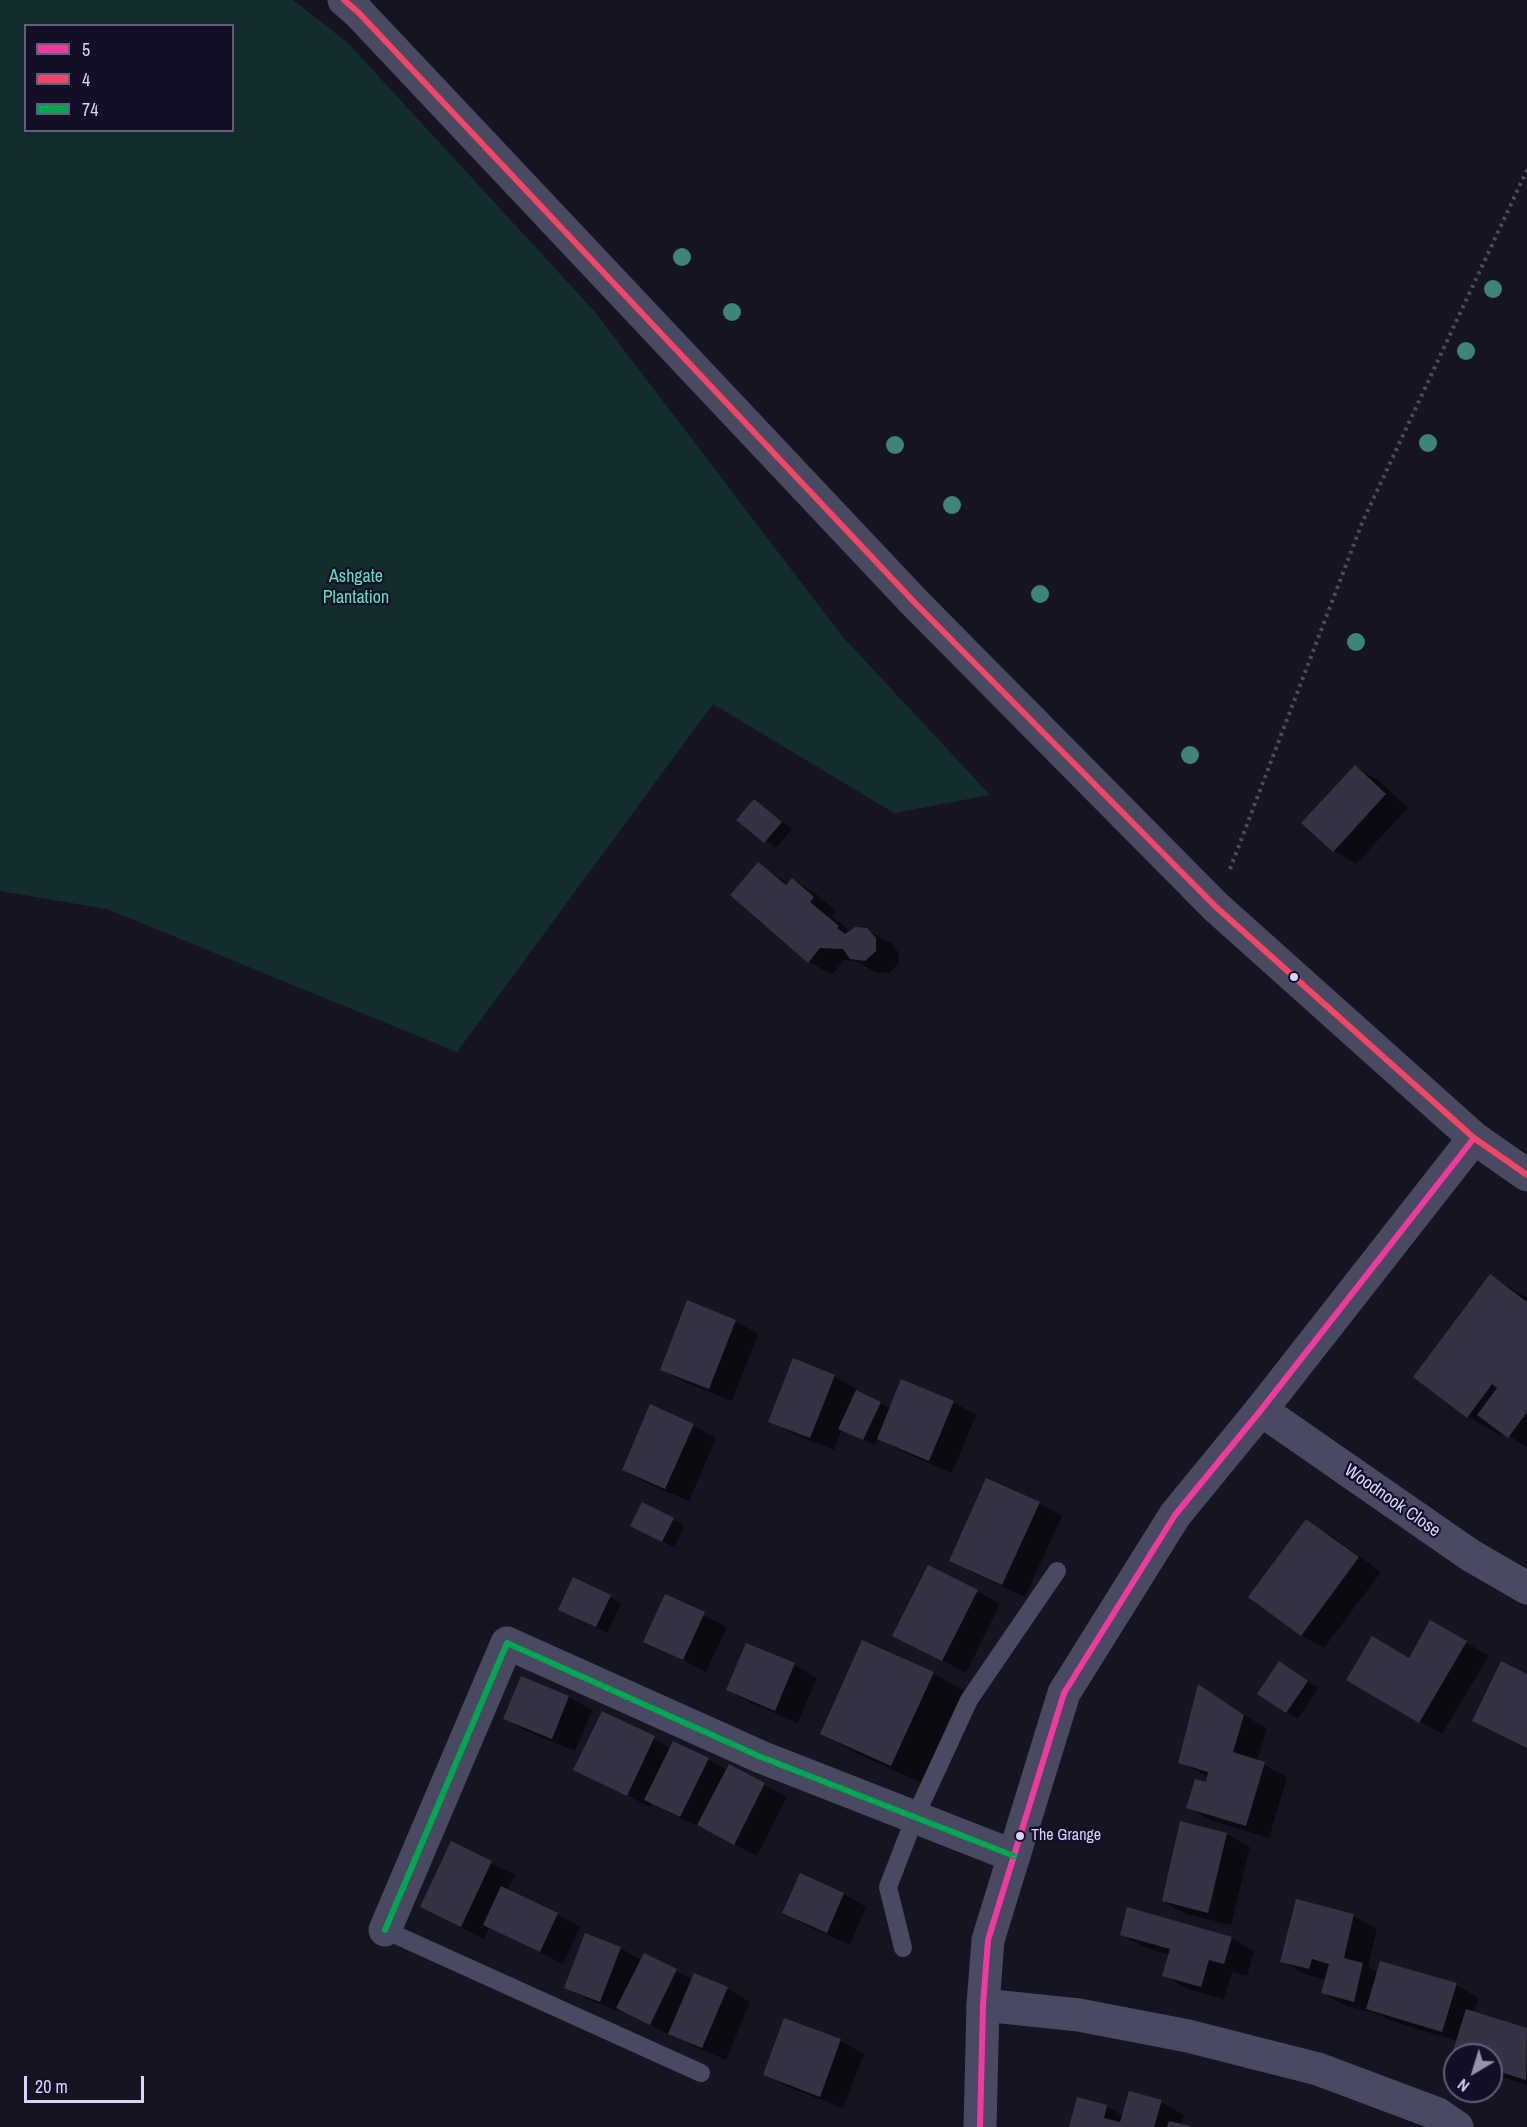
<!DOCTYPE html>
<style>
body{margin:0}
#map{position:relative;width:1527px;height:2127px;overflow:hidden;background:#161421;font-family:"Archivo Narrow",sans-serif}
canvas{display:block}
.legend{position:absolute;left:24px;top:24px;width:210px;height:108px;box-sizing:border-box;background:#130f26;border:2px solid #625e7d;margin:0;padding:8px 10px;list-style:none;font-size:18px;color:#d9d4ff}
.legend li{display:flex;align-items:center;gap:12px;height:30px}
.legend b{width:30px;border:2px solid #625e7d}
.north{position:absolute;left:1443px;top:2043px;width:60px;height:60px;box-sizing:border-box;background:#130f26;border:2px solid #625e7d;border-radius:50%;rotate:218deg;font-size:16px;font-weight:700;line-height:24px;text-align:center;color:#d9d4ff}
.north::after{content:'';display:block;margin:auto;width:21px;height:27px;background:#9591b1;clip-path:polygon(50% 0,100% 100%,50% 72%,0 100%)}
.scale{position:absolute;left:24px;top:2076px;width:120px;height:27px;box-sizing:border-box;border:3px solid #d9d4ff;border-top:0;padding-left:8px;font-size:18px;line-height:21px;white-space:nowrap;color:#d9d4ff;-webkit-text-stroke:4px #130f26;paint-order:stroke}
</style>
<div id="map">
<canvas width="1527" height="2127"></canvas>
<ul class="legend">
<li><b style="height:8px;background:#f13a9d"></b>5</li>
<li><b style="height:8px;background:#f34667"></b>4</li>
<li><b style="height:8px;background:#00a651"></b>74</li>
</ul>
<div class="north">N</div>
<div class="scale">20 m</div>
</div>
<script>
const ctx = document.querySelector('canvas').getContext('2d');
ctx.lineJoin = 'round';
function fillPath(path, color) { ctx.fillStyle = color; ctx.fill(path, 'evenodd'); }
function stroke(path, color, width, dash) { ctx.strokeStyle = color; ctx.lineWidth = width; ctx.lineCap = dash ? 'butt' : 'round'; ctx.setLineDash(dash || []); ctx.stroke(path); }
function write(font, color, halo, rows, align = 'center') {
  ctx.font = font + ' "Archivo Narrow",sans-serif'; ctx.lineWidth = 4.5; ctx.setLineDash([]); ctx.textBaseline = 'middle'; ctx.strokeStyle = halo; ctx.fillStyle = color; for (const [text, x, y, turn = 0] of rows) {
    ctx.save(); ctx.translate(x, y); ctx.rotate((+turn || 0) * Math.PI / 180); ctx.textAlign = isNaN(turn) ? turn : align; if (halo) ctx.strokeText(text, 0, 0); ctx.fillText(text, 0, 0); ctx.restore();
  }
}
fillPath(new Path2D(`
 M0,0H293L348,43L595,312L842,636L990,795L894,813L713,704L457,1052L107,909L0,891ZM26,26H232V130H26Z`), '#132c2d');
fillPath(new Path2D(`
 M1355,767L1378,780L1408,808L1356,864L1333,850Z
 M754,801L792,829L776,848L738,820Z
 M758,864L789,884L792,880L815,893L836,911L832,916L851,932L867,930L891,943L899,953L898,964L889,973L875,972L856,961L844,960L832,975L809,962Z
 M1491,1276L1527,1298V1447L1504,1433L1502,1436L1468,1417Z
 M736,1321L758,1334L732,1401L684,1382L661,1369Z
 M834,1376L857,1389L856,1391L891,1409L953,1402L976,1415L952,1473L901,1451L878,1438L875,1445L842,1429L834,1450L793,1434L770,1421Z
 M693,1425L716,1438L689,1501L646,1483L623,1470Z
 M1039,1503L1062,1516L1025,1597L973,1573L951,1560Z
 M673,1519L684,1526L674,1547L643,1532Z
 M1307,1521L1329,1534L1381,1572L1324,1648L1301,1635Z
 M977,1591L1000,1604L966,1673L894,1635Z
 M666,1596L727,1627L706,1672L645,1641Z
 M610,1597L621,1603L607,1633L560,1610Z
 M1431,1622L1489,1656L1442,1734L1348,1680L1409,1660Z
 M747,1645L795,1665L817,1678L798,1723L751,1703L728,1690Z
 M1290,1670L1318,1688L1298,1719L1259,1694Z
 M933,1673L967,1693L926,1785L856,1753L822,1734Z
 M522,1678L569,1697L592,1710L575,1751L528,1732L505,1719Z
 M1199,1686L1267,1729L1257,1761L1287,1777L1269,1838L1210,1820L1188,1807L1207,1784L1208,1777L1180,1762Z
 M602,1713L671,1748L708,1759L727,1770L729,1766L787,1797L757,1856L704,1828V1829L669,1813L652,1803L650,1807L575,1769Z
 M1181,1823L1227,1834L1250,1847L1231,1925L1186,1914L1163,1901Z
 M452,1843L515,1875L507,1891L557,1914L580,1927L563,1964L490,1927L484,1939L422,1907Z
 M801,1875L844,1894L866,1907L850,1945L807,1926L784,1912Z
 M1297,1901L1354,1916L1377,1929L1368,1967L1378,1973L1456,1985L1479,1998L1474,2013L1527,2029V2085L1491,2074V2055H1455V2058L1453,2057L1457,2041L1391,2021L1378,2014L1346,2006L1323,1993L1326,1980L1305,1974L1282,1961Z
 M1121,1934L1231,1938L1254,1951L1247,1976L1232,1972L1224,1999L1187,1989L1164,1975L1170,1955L1144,1947Z
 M620,1948L641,1960L644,1954L693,1980L695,1975L728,1989L750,2002L726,2060L693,2046L674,2035L673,2037L624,2011L623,2013L589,2000L566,1987Z
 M785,2020L841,2041L864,2054L843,2108L788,2087L765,2074Z
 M1078,2098L1107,2106L1123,2116L1161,2102L1184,2115L1181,2125L1186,2127H1070Z`), '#0007');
fillPath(new Path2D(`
 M1355,765L1386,794L1333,852L1301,823Z
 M754,799L782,822L764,843L736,820Z
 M758,862L786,885L792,878L814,897L810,902L839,926L837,928L845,934L855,927L867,928L876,938V951L865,961L850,959L843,949L820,948L808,963L730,895Z
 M1490,1274L1527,1302V1412L1508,1438L1477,1415L1497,1388L1492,1384L1467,1418L1413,1377Z
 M687,1300L736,1320L709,1389L660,1370Z
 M793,1358L835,1375L810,1438L768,1422Z
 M901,1379L954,1401L929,1461L877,1439Z
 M856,1390L881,1402L863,1440L838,1429Z
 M650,1404L694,1424L665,1489L622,1470Z
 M986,1478L1040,1502L1002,1585L949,1561Z
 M642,1502L674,1518L662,1542L630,1526Z
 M1306,1519L1359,1557L1301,1636L1248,1597Z
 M928,1565L978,1590L942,1661L892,1636Z
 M573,1577L611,1595L596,1627L558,1610Z
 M665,1594L705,1612L683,1660L643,1642Z
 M1430,1620L1467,1641L1419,1723L1346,1680L1372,1636L1409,1658Z
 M862,1640L934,1672L891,1766L820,1734Z
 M746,1643L795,1663L775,1711L726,1690Z
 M1279,1661L1308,1681L1286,1713L1257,1694Z
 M1501,1661L1527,1674V1748L1472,1721Z
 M521,1676L569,1696L552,1739L503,1719Z
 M1198,1684L1244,1715L1233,1752L1265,1762L1246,1826L1186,1808L1195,1779L1206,1782L1208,1772L1178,1763Z
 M602,1711L655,1736L627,1796L573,1770Z
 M673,1741L709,1758L680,1817L644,1800Z
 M729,1764L765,1783L734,1845L697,1825Z
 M1180,1821L1227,1833L1208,1913L1162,1901Z
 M451,1841L492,1861L461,1927L420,1907Z
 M800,1873L844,1893L827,1933L782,1913Z
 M501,1886L558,1913L540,1952L483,1925Z
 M1296,1899L1354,1914L1344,1958L1363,1963L1354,2002L1321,1993L1329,1964L1312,1959L1309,1969L1280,1962Z
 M1127,1907L1232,1937L1224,1964L1209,1960L1201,1987L1162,1976L1170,1949L1120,1935Z
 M585,1933L621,1947L600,2002L564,1988Z
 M644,1953L677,1969L650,2025L616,2008Z
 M1380,1961L1457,1983L1442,2032L1366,2009Z
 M694,1973L728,1987L702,2048L668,2034Z
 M1466,2009L1527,2028L1526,2080L1491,2069V2055H1455V2059L1451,2057Z
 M784,2018L841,2039L820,2097L763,2075Z
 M1129,2091L1162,2100L1154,2127H1069L1077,2097L1107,2105L1104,2118L1120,2122Z
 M1169,2121L1190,2126V2127H1167Z`), '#343243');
stroke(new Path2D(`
 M1230,869L1362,523L1527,170`), '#44505f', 4, [3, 4.5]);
stroke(new Path2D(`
 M385,1930L701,2073
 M903,1948L888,1887L915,1817L969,1700L1057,1571`), '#4a4962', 18);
stroke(new Path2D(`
 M1261,1410L1470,1555L1527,1588
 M385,1930L507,1643L761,1757L1014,1856
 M983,2005L1079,2015L1188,2036L1318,2069L1438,2114L1457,2127`), '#4a4962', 33);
stroke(new Path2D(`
 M344,0L358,12L915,603L1216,907L1474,1138L1527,1175
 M980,2127L983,2005L988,1940L1064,1693L1175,1515L1261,1410L1474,1138`), '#4a4962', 33);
stroke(new Path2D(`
 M980,2127L983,2005L988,1940L1064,1693L1175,1515L1261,1410L1474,1138`), '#f13a9d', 6);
stroke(new Path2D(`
 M344,0L358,12L915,603L1216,907L1474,1138L1527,1175`), '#f34667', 6);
stroke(new Path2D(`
 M385,1930L507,1643L761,1757L1014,1856`), '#00a651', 6);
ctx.fillStyle = '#3e8478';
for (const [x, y] of [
 [682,257],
 [1493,289],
 [732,312],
 [1466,351],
 [1428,443],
 [895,445],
 [952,505],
 [1040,594],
 [1356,642],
 [1190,755]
]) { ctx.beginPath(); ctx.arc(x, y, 9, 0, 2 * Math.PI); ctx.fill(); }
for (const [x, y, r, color] of [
 [1294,977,5,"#d9d4ff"],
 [1020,1836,5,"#d9d4ff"]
]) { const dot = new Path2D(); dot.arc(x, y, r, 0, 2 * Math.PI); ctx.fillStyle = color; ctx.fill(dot); stroke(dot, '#130f26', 2); }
write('16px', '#d9d4ff', '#130f26', [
 ["The Grange",1031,1836]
], 'left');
write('18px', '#5fe0c0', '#130f26', [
 ["Ashgate",356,577],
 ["Plantation",356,598]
]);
write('18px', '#d9d4ff', '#130f26', [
 ["Woodnook Close",1392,1501,35]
]);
</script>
